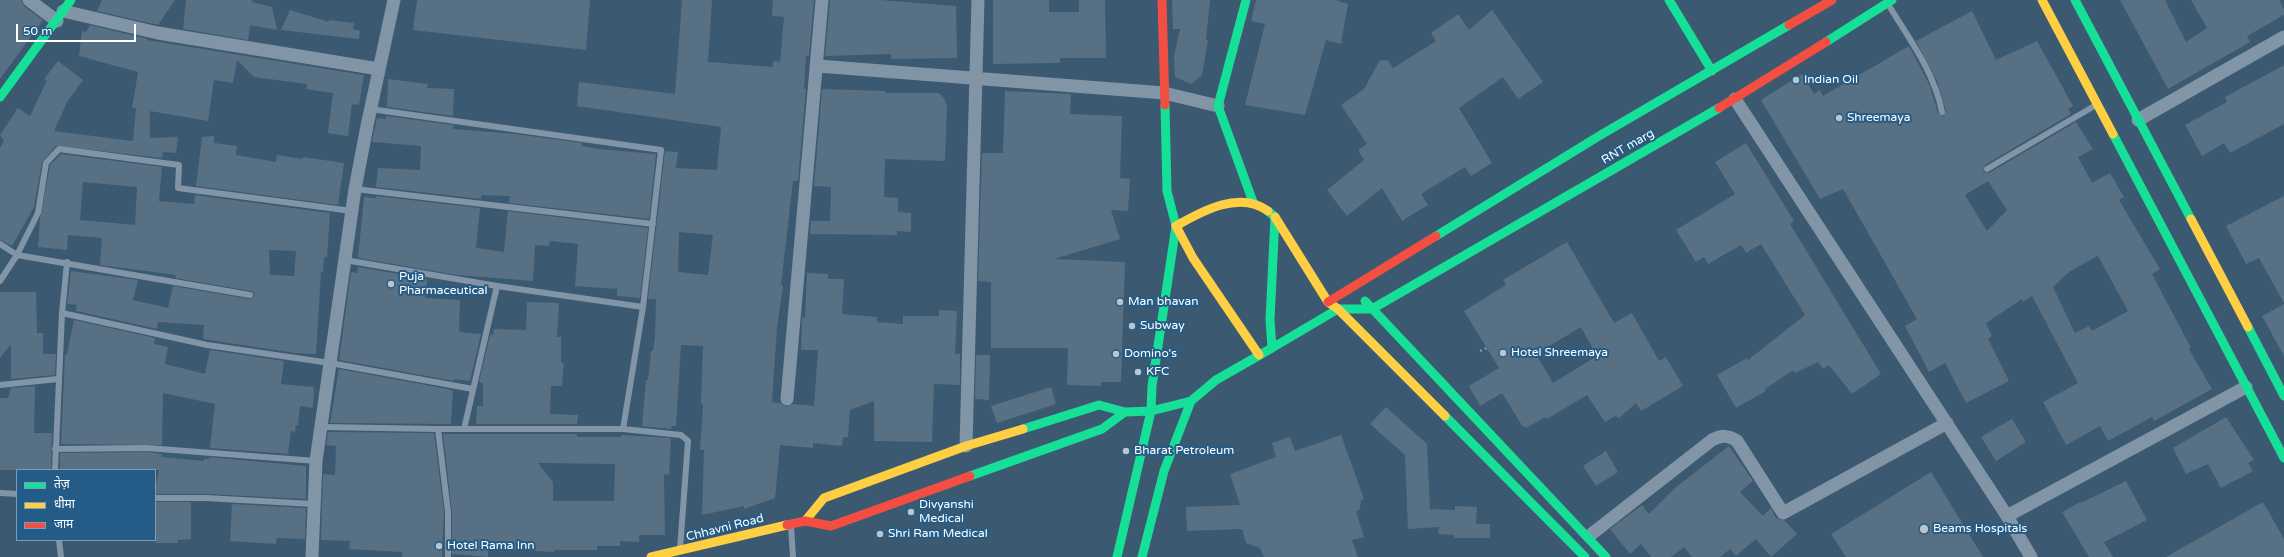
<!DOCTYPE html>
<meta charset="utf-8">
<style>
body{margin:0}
#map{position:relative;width:2284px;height:557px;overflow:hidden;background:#3b5971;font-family:"Varela Round","Noto Sans Devanagari",sans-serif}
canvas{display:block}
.legend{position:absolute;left:16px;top:469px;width:140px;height:72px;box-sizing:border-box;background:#255c87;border:1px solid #7c9db7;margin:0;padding:5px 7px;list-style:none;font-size:12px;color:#fff}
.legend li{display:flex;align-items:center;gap:8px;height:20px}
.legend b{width:20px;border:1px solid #7c9db7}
.scale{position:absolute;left:16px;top:24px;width:120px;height:18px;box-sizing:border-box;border:2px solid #fff;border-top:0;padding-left:5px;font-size:12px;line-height:14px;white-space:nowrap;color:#fff;-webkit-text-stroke:3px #255c87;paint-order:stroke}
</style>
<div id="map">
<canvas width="2284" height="557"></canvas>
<ul class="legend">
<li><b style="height:5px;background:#16e098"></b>तेज़</li>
<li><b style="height:5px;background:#ffcf43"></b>धीमा</li>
<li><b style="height:5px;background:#f24e42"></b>जाम</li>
</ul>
<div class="scale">50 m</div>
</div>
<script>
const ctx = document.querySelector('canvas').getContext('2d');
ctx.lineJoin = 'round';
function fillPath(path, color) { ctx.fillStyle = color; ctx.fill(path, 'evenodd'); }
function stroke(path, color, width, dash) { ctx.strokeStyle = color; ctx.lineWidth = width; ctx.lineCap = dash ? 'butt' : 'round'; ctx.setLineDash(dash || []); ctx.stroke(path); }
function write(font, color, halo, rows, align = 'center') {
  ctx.font = font + ' "Varela Round",sans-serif'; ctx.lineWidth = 4; ctx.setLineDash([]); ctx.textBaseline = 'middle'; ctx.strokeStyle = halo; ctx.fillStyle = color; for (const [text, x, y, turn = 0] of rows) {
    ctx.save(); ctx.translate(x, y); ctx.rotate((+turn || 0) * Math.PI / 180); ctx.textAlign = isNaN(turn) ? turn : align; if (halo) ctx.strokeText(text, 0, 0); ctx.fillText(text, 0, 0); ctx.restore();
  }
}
fillPath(new Path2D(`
 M0,0H21L24,6L43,20L0,79Z
 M102,0H175L158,25L97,11Z
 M186,0H252V2L272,7L277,30L250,25L248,40L183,29Z
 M417,0H590L586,50L413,30Z
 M682,0H712L708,62L773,67V61L780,62L784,17L772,16L773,0H814L809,56H806L804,89H806L798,181H793L781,285H783L777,328L772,402L780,403L787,407L793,404L814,406L818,350H801L802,317L805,318L807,273L828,274V279H844L842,314L877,317V322L903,324V316H939V310L957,311L955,354H960V385L934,384L932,442L874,441V401L850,410L848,437H843L842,446L813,443V448L780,445L775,498L744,509V506L702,515L704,450H700L703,406L701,403L703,346L681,345L676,426H672L671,429L642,426L646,380H648L651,351H653L655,337L656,299H648L665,151L678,152L676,168L717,170L721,127L577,106L579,82L675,94ZM679,232L713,235L708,275L678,272Z
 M830,0H880L956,6L957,58L891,59V54L825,56Z
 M993,0H1049V12H1079V0H1105L1106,58H1060V63L993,64Z
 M1172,0H1210L1206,40H1208L1202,75L1191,84L1175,77L1174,57L1180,29H1173Z
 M1256,0H1335L1348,4L1341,44L1326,40L1305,115L1245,105L1265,24L1251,21Z
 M2120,0H2165L2186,42L2207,28L2191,0H2279L2284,9V15L2247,36L2250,42L2168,89Z
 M290,10L329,22V20L354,23L353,29L360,31L359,39L281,30Z
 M1492,10L1543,82L1518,99L1503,77L1459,108L1492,163L1471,176L1465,167L1421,194L1428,205L1402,221L1382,188L1347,216L1327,190L1364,160L1358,150L1367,144L1341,105L1364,89L1380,60H1388L1393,68L1436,41L1431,33L1458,14L1469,30Z
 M1972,11L1996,60L2037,41L2073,106L2068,109L2071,114L1985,165L1983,172L1989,173L2076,122L2093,149L2078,157L2092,183L2110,173L2124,197L2119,200L2160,269L2152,274L2191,348L2189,349L2212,389L2154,421L2152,417L2108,441L2100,426L2066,445L2043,402L2078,383L2032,296L2023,302L2022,299L1986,323L1992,336L1988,339L2009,381L1966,403L1945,363L1929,372L1905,326L1917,319L1843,189L1820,199L1761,100L1802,74L1814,94L1820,90L1823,96L1909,46L1929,84L1938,113L1943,116L1946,111L1937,81L1916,41ZM1988,181L2007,210L1987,231L1965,195ZM2098,256L2128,311L2092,331L2089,326L2075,333L2053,287L2070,271Z
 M90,25L148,39L147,40L364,75L359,105L352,104L348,136L328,133L333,93L306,89L307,84L254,77L237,60L233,83L214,80L208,121L150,111V138L178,137L176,153L163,152L162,158L56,146L42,162L34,207L12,246L0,240V148L4,141L0,135L18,108L30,116L47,80L44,79L58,61L83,80L67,102L54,131L133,141L136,108H132L138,72L79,56L82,31L86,32Z
 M2284,65V124L2230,153L2224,143L2202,156L2185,125L2227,102L2225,97Z
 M388,79L428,84L427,88L454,89L453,116L387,107Z
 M822,89L886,91V93H939L944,98L947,106L945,161L885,159L884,197L898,198V212L911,213V232L897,231V235L810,234L811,221H830L831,187L814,186Z
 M1005,91L1071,94L1070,114L1122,116L1120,178L1130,179L1128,211L1111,210L1120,239L1054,259L1125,262L1121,382H1101V386L1067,385L1068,348H991V282L978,281L982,153H1003Z
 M386,116L453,125V129L516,134L582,143V146L599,149L656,154L649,219L509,203L510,196L481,195V199L376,187L378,168L420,170L421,146L372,142L377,118L386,119Z
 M214,136V143L237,146L236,155L276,162L277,155L303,159V157L344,163L338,205L196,186L202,137Z
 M1746,143L1794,221L1790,224L1881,374L1852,394L1829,365L1823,369L1818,362L1795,373L1793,370L1765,389L1766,391L1736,408L1717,375L1747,358L1748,360L1805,315L1761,244L1746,253L1741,245L1708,264L1704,257L1696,262L1676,230L1735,194L1715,162Z
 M61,154L162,167L159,201L194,204L195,195L330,213L327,257H324L323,272H321L316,354L295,353L203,339L204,325L158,322L157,329L76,311L77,305L67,304L71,271L138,280L133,300L168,308L173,286L249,299L253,298L254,294L251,291L175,278L176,275L100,265L102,238L68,235L67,250L38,247L40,219L50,165ZM83,182L137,187L135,225L80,220ZM269,250L296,251L294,276L270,275Z
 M376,196L480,208L476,248L504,252L508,211L648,228L640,298L617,296V289L575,286L578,244L550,241L549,246L535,245L533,281L457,275L358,258L364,197L376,198Z
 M2284,196V303L2259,258L2246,264L2226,226Z
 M1567,242L1614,323L1632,313L1659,361L1666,357L1683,386L1641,411L1636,403L1619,418L1615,416L1605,422L1587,395L1547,419L1546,417L1526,428L1525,426L1523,427L1502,393L1480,406L1469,386L1499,368L1464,311L1506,285L1503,280ZM1581,327L1597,356L1553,383L1536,354Z
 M358,267L427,279L425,298L460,300L459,332L481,334L470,381L454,379V381L339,360L351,272L357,273Z
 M0,292H36L37,333H43V354H56L55,375L11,379V344L0,358Z
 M527,302L559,303L557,337H561V363H564L562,386H551L550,414L578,415L577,424H476L477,406H483V383L479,382L490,335H493L494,329L526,330Z
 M2284,304V356L2262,316Z
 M74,320L155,338L154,344L168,347L165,364L205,374L210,350L284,361L281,384L314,387L313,408L300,406L298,425H296L295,432L291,431L288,454L210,448L215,404L163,393L162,445L61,444L65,354H67Z
 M976,355H990L989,400L975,399Z
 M339,369L453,390L451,424L330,423Z
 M35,386L34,433H52L51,470H0V398H8L11,388Z
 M1051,387L1056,404L997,423L991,406Z
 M1386,407L1427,444L1430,509L1455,510V506L1477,507L1476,524H1490V538H1454V535L1438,534L1439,527L1408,529L1405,455L1370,424Z
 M2226,417L2254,460L2248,463L2253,471L2221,488L2208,464L2186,474L2173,448Z
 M2012,419L2026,442L1996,461L1981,437Z
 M328,432L434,433L444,512L442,557H402V552L349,549L350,541L321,540L323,474L335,475L336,446L326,445Z
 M443,434H577V437H621V435L671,438L669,475L664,474L665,535H639V542L620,541V546H597V550H554V552L501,549L488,550V557L452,554V512ZM538,463L615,464L614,501H553V482Z
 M1341,435L1364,499L1361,500L1360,509L1356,511L1364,537L1352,540L1358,557H1264L1260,548L1246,543L1242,529L1187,531L1186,507L1240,505L1230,474L1276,457L1272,443L1290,437L1295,451Z
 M1729,446L1753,481L1740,492L1763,516L1771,508L1776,518L1785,521L1797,534L1771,557L1756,539L1736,556L1730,549L1720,557H1692L1684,547L1671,557H1651L1641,544L1630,554L1610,529L1642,505L1649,514L1676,487Z
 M1606,451L1618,472L1596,486L1583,466Z
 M147,452L162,454V457L204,461V459H209V457L306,466V499L206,494H157L155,489L159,470H60V453Z
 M1931,472L1983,557H1846L1831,534Z
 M2126,481L2147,520L2104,542L2113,557H2089L2062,512L2080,502L2081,503Z
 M156,502H191V539L178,540V543H156Z
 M2263,502L2284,539V557H2166Z
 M232,504L306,508L305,539L277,538L276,544L230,541Z`), '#587083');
stroke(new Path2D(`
 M1480,351L1487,348`), '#8295a6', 2.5, [2, 3]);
stroke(new Path2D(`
 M1888,4C1909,39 1934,71 1942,112
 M370,109L661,150L643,307L623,429
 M1987,169L2096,105
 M355,189L653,224
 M0,244L17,255L250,295
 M345,260L497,286L643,307
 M0,281L17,255L38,213L46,163L59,149L179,165L178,188L352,211
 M62,313L207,345L330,363L473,389
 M0,385L58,379
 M321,427L438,429H623L681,435L688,441L680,549
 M438,429L448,512V557
 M464,429L497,286
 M55,449L147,448L316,461
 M55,470L62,313L67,262
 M0,493L17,494
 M155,498H206L313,504
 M791,526L793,557
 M59,540L61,557`), '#8295a6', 6);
stroke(new Path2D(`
 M29,0L57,21
 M63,11L158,33L379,69
 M818,66L1164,93L1218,106
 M1735,99L2007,516L2031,557
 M2138,120L2284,37
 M787,399L822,0
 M966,446L978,0
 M2007,516L2246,387
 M1589,536L1712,440C1722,435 1728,435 1737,441L1783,513L1947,423
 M312,557L316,461L355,189L367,126L394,0`), '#8295a6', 13);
stroke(new Path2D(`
 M1246,0L1218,106L1253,202
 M1669,0L1712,71
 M2075,0L2191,219
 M1826,42L1892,0
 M0,97L71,0
 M2113,134L2284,458
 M1436,236L1599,136L1789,25
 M1365,301L1606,557
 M2248,327L2284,396
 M1272,348L1338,309H1372L1719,108
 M1445,416L1585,557
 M1023,429L1099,405L1125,412L1151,411L1191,401
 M970,476L1102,429L1125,412
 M1117,557L1151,411L1152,386L1176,226L1167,191L1165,105
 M1142,557L1164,471L1191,401L1216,380L1272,348L1270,320L1275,217L1268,211`), '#16e098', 9);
stroke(new Path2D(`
 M2042,0L2113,134
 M1275,217L1328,302L1338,309L1445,416
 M2191,219L2248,327
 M1259,355L1193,258L1176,226C1202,211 1240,190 1268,211
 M805,521L824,498L966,446L1023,429
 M651,557L787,525`), '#ffcf43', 9);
stroke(new Path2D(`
 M1162,0L1165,105
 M1789,25L1832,0
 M1719,108L1826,42
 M1328,302L1436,236
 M787,525L805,521L831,526L970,476`), '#f24e42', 9);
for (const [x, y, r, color] of [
 [1796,80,4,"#bac5cd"],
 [1839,118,4,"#bac5cd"],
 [391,284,4,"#bac5cd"],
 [1120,302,4,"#bac5cd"],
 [1132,326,4,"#bac5cd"],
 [1503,353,4,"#bac5cd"],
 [1116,354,4,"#bac5cd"],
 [1138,372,4,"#bac5cd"],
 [1126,451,4,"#bac5cd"],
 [911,512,4,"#bac5cd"],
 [1924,529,5,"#bac5cd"],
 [880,534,4,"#bac5cd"],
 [439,546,4,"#bac5cd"]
]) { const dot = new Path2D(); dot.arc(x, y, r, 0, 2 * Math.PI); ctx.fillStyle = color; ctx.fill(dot); stroke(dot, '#255c87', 1.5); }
write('12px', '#fff', '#255c87', [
 ["Indian Oil",1804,80],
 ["Shreemaya",1847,118],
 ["Puja",399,277],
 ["Pharmaceutical",399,291],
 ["Man bhavan",1128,302],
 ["Subway",1140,326],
 ["Hotel Shreemaya",1511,353],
 ["Domino's",1124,354],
 ["KFC",1146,372],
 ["Bharat Petroleum",1134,451],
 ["Divyanshi",919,505],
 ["Medical",919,519],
 ["Beams Hospitals",1933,529],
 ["Shri Ram Medical",888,534],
 ["Hotel Rama Inn",447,546]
], 'left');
write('12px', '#fff', '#255c87', [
 ["RNT marg",1628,147,-30],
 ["Chhavni Road",725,528,-14]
]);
</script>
